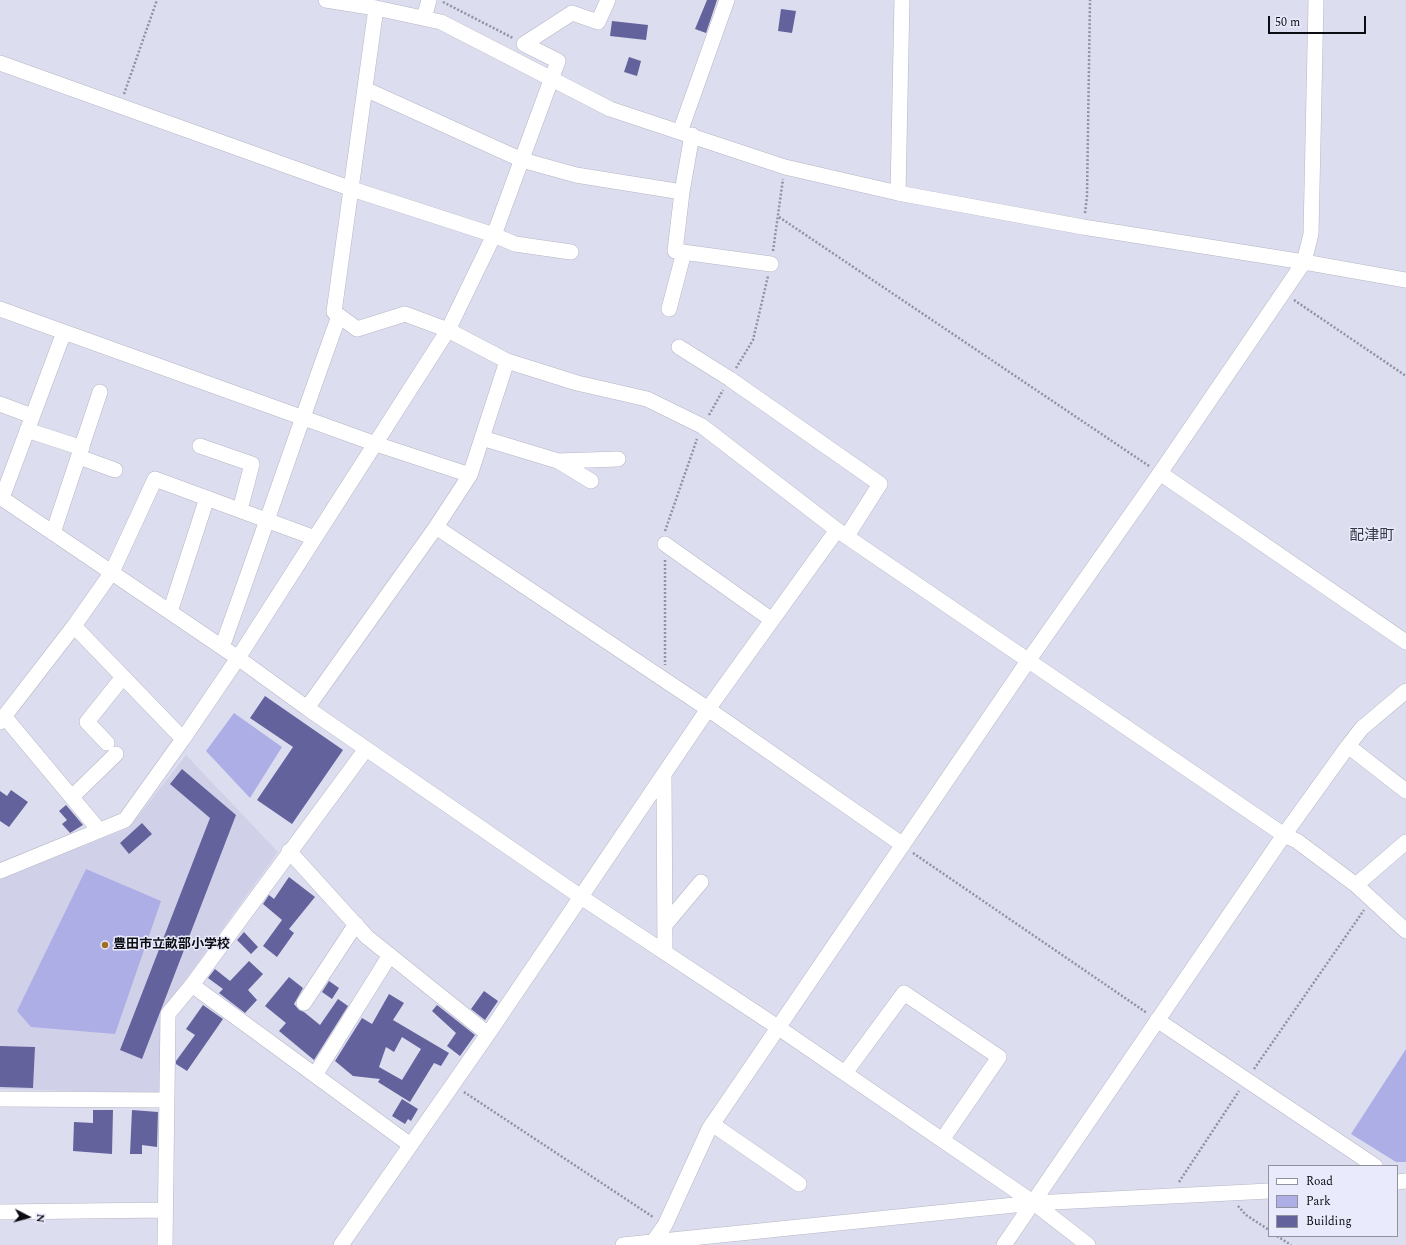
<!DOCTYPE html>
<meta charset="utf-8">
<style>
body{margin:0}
#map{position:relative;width:1406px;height:1245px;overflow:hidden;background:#dcddee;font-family:Spectral,serif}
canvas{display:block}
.legend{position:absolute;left:1268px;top:1165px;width:130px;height:72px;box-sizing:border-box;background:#e9eafb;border:1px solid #91929e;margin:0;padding:5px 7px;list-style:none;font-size:12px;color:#0c0d12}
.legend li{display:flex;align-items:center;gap:8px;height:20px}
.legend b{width:20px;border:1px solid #91929e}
.north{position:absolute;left:8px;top:1197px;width:40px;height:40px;-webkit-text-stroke:3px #e9eafb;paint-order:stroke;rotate:96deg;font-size:11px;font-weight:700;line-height:16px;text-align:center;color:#0c0d12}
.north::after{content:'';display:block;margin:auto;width:14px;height:18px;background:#0c0d12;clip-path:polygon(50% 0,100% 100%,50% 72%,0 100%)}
.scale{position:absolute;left:1268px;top:16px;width:98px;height:18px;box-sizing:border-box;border:2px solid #0c0d12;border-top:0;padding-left:5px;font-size:12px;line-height:14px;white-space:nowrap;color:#0c0d12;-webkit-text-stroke:3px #e9eafb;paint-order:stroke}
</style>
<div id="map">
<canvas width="1406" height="1245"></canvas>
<ul class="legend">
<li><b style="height:5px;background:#fff"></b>Road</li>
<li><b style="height:11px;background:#adaee5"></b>Park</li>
<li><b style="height:11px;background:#63629c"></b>Building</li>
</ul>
<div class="north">N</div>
<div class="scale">50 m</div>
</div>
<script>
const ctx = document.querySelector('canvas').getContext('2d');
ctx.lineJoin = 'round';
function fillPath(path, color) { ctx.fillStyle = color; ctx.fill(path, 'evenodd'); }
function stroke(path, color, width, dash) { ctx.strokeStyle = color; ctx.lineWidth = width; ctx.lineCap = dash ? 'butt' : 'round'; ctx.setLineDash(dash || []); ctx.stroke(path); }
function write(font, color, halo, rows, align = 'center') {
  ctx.font = font + ' Spectral,"Noto Sans JP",serif'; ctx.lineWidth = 3; ctx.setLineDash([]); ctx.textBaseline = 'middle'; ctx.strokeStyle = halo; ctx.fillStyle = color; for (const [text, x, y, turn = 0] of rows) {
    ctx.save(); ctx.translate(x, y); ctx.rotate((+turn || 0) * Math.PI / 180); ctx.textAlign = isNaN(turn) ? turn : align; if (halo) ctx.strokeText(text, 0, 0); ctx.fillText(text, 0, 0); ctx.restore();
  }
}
fillPath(new Path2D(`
 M186,755L278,852L162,1012L159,1093L0,1089V879L129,828Z`), '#d0d1e9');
fillPath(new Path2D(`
 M234,713L282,747L250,798L206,751Z
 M86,869L161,901L115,1034L31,1027L17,1011Z
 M1406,1049V1162H1396L1351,1134Z`), '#adaee5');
fillPath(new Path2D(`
 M707,0H717L706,33L695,29Z
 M781,9L796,11L792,33L778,31Z
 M612,21L648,25L646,40L610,36Z
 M629,57L641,61L637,76L624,72Z
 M265,696L343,750L292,824L257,800L293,747L250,718Z
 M182,769L236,815L142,1059L120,1050L210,818L170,784Z
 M11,790L28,802L9,827L0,821V791L7,796Z
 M66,805L83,825L70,833L62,824L67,820L59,811Z
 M142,823L152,834L129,854L120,843Z
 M289,877L315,897L289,929L294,933L277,957L263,946L282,920L263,904L269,895L274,899Z
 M244,932L258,947L251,954L237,940Z
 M249,961L263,974L248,990L257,1000L245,1013L219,993L223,989L208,978L215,969L230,981Z
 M289,977L303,988L294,1004L299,1010L304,1012L320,1025L338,999L348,1006L314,1060L279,1031L286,1023L265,1006Z
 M329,981L339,988L332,999L322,992Z
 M484,991L498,1001L485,1020L471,1009Z
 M389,994L404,1003L393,1020L449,1053L441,1066L434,1063L410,1102L378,1082L380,1079L353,1076L335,1061L362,1018L372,1024ZM402,1037L421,1049L402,1080L379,1067L386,1047L394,1052Z
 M203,1005L223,1019L187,1071L176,1064V1061L195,1035L186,1029Z
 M437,1005L475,1035L460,1056L447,1046L456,1033L432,1011Z
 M0,1046L35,1047L33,1088L0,1087Z
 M402,1099L418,1109L411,1121L408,1119L405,1124L392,1116Z
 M93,1110H113L112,1154L73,1151L74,1122L93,1123Z
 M132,1110L158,1112L157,1147L142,1145V1154H130Z`), '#63629c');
const minor = new Path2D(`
 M326,0L376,8L441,22L610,109L785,167L898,193L1083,227L1304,262L1406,280
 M376,8L334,312L357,329L405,314L448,330L507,361L577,383L647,399L702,426L837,530L1284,835L1297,841L1356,885L1406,931
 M424,18L429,0
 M0,63L352,189L494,235L515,244L571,252
 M365,89L522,160L576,175L682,192
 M680,132L727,0
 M692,135L682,192L675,251L771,264
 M898,193L902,0
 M0,309L376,444L470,475L436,527L307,708
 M669,309L684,252
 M679,347L730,379L880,484L847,536
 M0,404L32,416
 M27,430L82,448
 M482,438L558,461L618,459
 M200,446L252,464L240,510
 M79,457L115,470
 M558,461L591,481
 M1160,473L1406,642
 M470,475L507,361
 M0,497L238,658L307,708L581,897L779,1028L1034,1203L1088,1245
 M2,498L64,332
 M436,527L708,709L903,845
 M53,533L100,392
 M665,544L772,620
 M170,612L207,498
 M74,626L183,739
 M222,647C262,537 299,426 339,316
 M4,716L99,830
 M0,722L74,626L112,572L155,479L315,538
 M107,743L87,722L123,677
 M1348,746L1406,791
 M72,797L116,754
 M289,851L367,937L488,1034
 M0,871L125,820L183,739L238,658L448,330L494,235L558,61L524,44L572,13L598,22L608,0
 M1356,885L1406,842
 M665,925L701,882
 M665,952L664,774L708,709L837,530
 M192,985L409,1144
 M304,1003L356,924
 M1157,1020L1375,1166
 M845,1073L904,993L999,1057L942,1140
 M315,1075L390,955
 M0,1099L167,1100
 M712,1124L799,1184
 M1397,1182L1406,1181
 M0,1212L165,1210
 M653,1242L665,1225L709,1129L1028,661L1160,473L1304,262L1311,234L1316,0
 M165,1245L168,1014L192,985L366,749
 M341,1245L488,1034L664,774
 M623,1245L1034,1203L1269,1191
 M1004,1245L1284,835L1348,746L1362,728L1406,691`);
stroke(minor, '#b5b6c6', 16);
stroke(new Path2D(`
 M443,2L513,38
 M124,94L157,0
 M1085,213L1087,196L1090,0
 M779,217L1149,466
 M773,251L783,179
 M1294,300L1406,376
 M736,368L753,340L768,276
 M709,415L723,390
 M665,531L697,439
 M665,560V665
 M913,853L1147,1013
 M1254,1069L1364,910
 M464,1092L653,1217
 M1179,1182L1239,1091
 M1238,1206L1246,1215L1269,1230
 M1277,1236L1291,1245`), '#91929f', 2.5, [2, 2]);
stroke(minor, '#fff', 15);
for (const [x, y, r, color] of [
 [105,945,4,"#a06f23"]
]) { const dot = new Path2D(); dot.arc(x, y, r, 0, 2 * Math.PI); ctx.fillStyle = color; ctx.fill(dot); stroke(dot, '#e9eafb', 1.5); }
write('bold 13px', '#0c0d12', '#e9eafb', [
 ["豊田市立畝部小学校",113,945]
], 'left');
write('15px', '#373744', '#e9eafb', [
 ["配津町",1372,537]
]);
</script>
